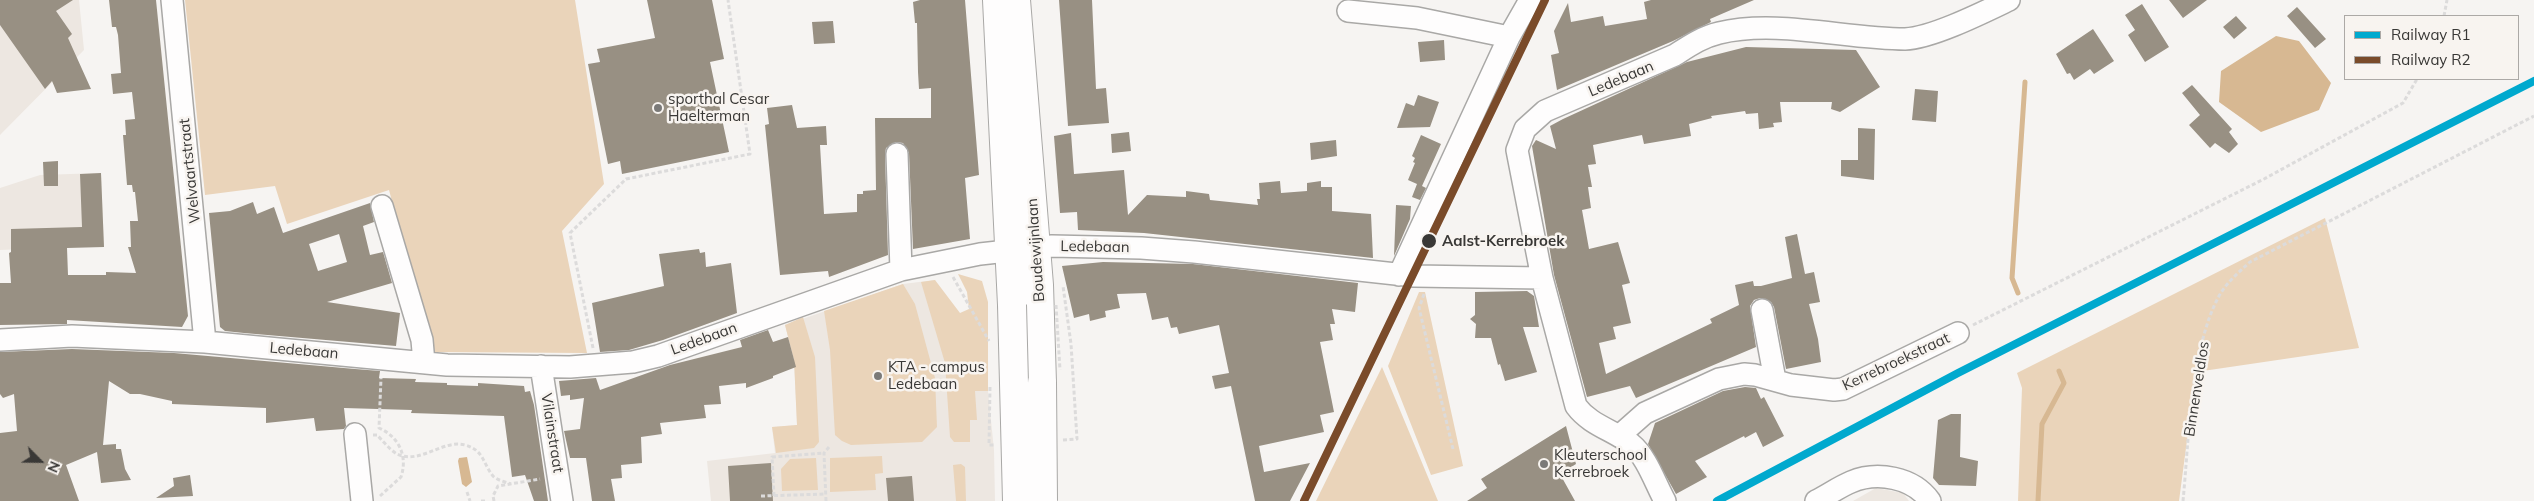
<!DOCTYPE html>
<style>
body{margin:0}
#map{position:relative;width:2534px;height:501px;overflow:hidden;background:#f6f4f2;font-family:Mulish,sans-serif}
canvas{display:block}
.legend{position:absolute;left:2344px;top:15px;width:175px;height:65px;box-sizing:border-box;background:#f8f4f0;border:1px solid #aca9a6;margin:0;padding:6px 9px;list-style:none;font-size:15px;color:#393836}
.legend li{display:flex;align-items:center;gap:10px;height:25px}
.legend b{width:25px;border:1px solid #aca9a6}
.north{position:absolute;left:15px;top:436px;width:50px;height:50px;-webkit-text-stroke:4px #f8f4f0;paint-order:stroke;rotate:113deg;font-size:14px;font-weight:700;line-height:20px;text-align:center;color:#393836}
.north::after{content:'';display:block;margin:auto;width:18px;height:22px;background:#393836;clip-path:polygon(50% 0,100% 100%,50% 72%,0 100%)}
</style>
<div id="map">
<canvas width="2534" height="501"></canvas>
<ul class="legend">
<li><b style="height:6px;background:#00a9ce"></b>Railway R1</li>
<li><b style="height:6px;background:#7a4b2a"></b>Railway R2</li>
</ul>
<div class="north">N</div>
</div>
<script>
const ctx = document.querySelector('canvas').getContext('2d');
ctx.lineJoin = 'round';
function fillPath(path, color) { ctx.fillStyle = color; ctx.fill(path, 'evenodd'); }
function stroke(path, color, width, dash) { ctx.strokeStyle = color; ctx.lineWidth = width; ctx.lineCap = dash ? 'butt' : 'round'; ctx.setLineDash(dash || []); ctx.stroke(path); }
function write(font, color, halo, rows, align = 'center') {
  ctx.font = font + ' Mulish,sans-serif'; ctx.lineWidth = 5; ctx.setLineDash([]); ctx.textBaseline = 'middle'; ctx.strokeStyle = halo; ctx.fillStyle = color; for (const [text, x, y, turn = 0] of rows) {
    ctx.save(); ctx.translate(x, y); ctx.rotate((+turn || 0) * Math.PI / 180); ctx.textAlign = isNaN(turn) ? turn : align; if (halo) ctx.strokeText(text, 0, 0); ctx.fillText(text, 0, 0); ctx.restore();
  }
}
fillPath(new Path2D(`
 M0,0H79L84,50L0,135Z
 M101,173L104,246L0,250V188L40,175Z
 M935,280L975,391H988L994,450L995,501H711L707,461L775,453L772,427L797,425L794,360L785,325L903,284Z
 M1876,488L1903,493L1909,501H1853Z`), '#ede7e1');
fillPath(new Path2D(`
 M185,0H575L604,184L562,231L587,353L433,352L389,190L287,224L275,186L205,195Z
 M2325,218L2359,348L2196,372L2179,501H2018L2022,388L2017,373Z
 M958,274L982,281L988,302V391H975L977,420H970V442H954L950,437L945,363L921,282L935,280L960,313L969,309L967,292Z
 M903,284L915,304L935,378L937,427L922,442L851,445L842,441L835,435L830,350L824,311Z
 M1419,292H1425L1463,466L1431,475L1388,366Z
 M803,317L815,357L819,442L814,448L776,453L772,427L797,425L794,360L785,325Z
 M1382,367L1438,501H1316Z
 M882,456L883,473L875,474L876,490L830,492V458Z
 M816,458L818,490L782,491L781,469L790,459Z
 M961,464L965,467L966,501H956L953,465Z`), '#ead4ba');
fillPath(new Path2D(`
 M2276,36L2299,41L2331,83L2319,110L2261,132L2219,102L2221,71Z
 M467,457L472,482L466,487L462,484L458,461L459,458Z`), '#d7b892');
stroke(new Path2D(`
 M2018,293L2012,278L2025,82
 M2038,501L2042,424L2064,383L2059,371`), '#d7b892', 5);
fillPath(new Path2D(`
 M0,0H73L56,11L72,34L68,38L91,89L57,93L52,81L45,89L0,25Z
 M109,0H156L188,316L182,327L67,320V324L0,325V283H11L9,253L11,252V229L82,227L80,174L101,173L104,247L67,248L68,275H106V272L136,273L128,247H131L130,221H138L135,192H133L132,185H127L123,135H126L125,120L135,119L132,92L113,94L111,74L121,73L118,35L116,27H112Z
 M647,0H712L724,59L710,62L729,152L622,174L620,161L608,164L588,64L600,62L597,49L655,38Z
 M920,0H965L979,175L965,178L970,239L913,249L909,153L903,143L896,142L886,148L885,154L888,255L829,277L828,271L780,275L765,125L769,124L767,108L792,105L797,128L826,126L827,145H820L824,214L857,212V194H863V191L876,190L875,118H931V88L919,89L918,72L917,23H915L913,2Z
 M1059,0H1092L1096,89L1106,88L1109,123L1068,126Z
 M1651,0H1754L1710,19L1711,22L1673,41L1557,90L1551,55L1559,53L1554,31L1568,3L1571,22L1603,16L1605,26L1647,19L1644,2Z
 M2169,0H2207L2183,18Z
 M2142,4L2169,47L2145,62L2128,35L2135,30L2125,15Z
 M2297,7L2326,39L2315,48L2287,16Z
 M2236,16L2247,28L2234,39L2223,27Z
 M833,21L835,43L814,44L812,22Z
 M2093,29L2114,61L2094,74L2090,69L2074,80L2070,73L2067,74L2056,54Z
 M1444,40L1445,60L1420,62L1418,42Z
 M1746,47L1856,50L1880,87L1840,112L1831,109L1832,102H1780L1782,122L1773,123L1774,127L1759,129L1758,113L1746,114L1745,111L1711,116L1712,118L1689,124L1691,136L1644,144L1642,135L1593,145L1596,164L1588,165L1592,187H1588L1591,208L1582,210L1589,249L1618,242L1630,283L1622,285L1631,323L1613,327L1616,339L1599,343L1606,374L1712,323L1710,319L1739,305L1735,285L1753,281L1754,286H1761L1792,278L1785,237L1797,234L1805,274L1814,272L1820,302L1809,304L1818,339L1821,362L1786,369L1774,307L1771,302L1760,298L1754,300L1750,306L1756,347L1636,398L1630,386L1587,397L1554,275L1532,146L1536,140L1556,149L1550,126L1563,119L1687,62Z
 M2192,85L2232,129L2229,132L2238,144L2229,153L2215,143L2210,148L2189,125L2200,115L2182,93Z
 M1915,89L1938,91L1936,122L1912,120Z
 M1418,95L1439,102L1430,127L1397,128L1406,103L1414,106Z
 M1858,128L1875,129L1874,180L1841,176V160H1858Z
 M1129,132L1131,151L1112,153L1111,134Z
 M1071,133L1074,174L1124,170L1128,215L1147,195L1186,197V191L1209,194L1210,200L1258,205L1257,199H1260L1259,183L1280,181L1281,193L1307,191V183L1321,181V187H1332V211L1371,214L1373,258L1144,233L1078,230L1077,212L1060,213L1054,136Z
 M1421,135L1441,144L1422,186L1426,188L1420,200L1412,197L1417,184L1408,180L1415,163L1413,162L1415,158L1412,156Z
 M1336,140L1337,156L1311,160L1310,143Z
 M58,161V186H44L43,162Z
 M253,202L257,214L274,207L283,233L370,203L374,222L363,226L370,255L383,252L392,283L327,302L400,313L396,346L244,333L225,331L220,327L209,213L230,211ZM339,234L347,262L318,271L309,244Z
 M1396,205L1411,206L1410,219L1394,256Z
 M699,249L700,253L705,252L706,267L731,263L737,313L663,340L629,350L600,352L592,303L664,286L659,254Z
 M1103,262L1193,264L1358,283L1355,312L1332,309L1335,324H1330L1333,340L1320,342L1334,412L1320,415L1324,432L1259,446L1264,472L1310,463L1290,501H1255L1231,386L1215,389L1212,376L1229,373L1219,325L1179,334L1177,327L1171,328L1168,317L1152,320L1146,293L1117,294L1120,308L1105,311L1106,317L1090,321L1089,314L1074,318L1062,266Z
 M1527,291L1534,296L1539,327H1523L1537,372L1505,381L1500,364L1498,365L1491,338H1475L1476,324L1470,319L1475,315V292Z
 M768,330L773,342L788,337L796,367L773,376V378L746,388V383L719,386L721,404L704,405L706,418L660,423L662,434L641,437L642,463L621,465L622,478L611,479L615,501H592L586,458H570L564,431L580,429L584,398L570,400V395L561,396L559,381L596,378L600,390L670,365L742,347L740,340Z
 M72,349L174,353L355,369L380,371L379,378L416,379L415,382L447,383V385L478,386V383L524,386L525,392L530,391L534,405L548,501H534L525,475L512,477L504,416L411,413L412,410L344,408L346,426L344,429L316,431L314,418L266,423V408L172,404V401L140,394H130L109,381L103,445L116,444V449H121L125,469L131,480L101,483L97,452L66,465L79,501H0V433L17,431L14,394L3,398L0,394V352Z
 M1745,387L1756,388L1761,399L1764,397L1784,436L1763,447L1756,432L1745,438L1744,436L1695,461L1707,477L1676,494L1648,444L1655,423L1723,391Z
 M1951,414H1961L1960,457L1978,461L1976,486L1939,485L1933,478L1938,420Z
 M1566,426L1576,464L1560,474L1575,501H1467L1487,488L1481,479Z
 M771,463L773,501H730L728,466Z
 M190,475L193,496L156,498L174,486L173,478Z
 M912,476L914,501H888L886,478Z`), '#989083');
const minor = new Path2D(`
 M172,0L205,342
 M1348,11L1417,18L1509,37
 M897,154L901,270
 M382,206L422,340L424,363
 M1399,275L1509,37L1530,0
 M1762,310L1775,380
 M0,340L72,336L205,342L447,365L570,367L633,362L658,356L901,270L980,254L1052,246L1141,248L1194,252L1414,276L1542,278
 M541,366L562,501
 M355,434L362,501
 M1619,436L1645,413L1719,379L1744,374L1755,375L1791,385L1834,390L1843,389L1958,333
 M1665,501C1655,483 1647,457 1631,444C1613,430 1590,425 1576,406L1542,278L1517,150L1525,129L1545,111L1675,55C1689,46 1702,37 1719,33C1776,19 1846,39 1905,39C1932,38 1984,12 2009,0
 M1816,501C1828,495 1839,487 1851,482C1877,471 1913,477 1930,501`);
const major = new Path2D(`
 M997,0L1012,305
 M1016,0L1039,285L1042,383`);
stroke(minor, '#a9a8a6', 24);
stroke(major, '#a9a8a6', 30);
stroke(new Path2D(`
 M2444,16L2447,0
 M953,277L989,341
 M1424,294L1419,308L1453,449
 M1973,325L2264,179L2403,103L2417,79
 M593,348L570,233L626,179L750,154L728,0
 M990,387L989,445H994
 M373,435H377C382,440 390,450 397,454C420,465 443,439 465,445C484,450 483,464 493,476C497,480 505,482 511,484
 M1063,440L1077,439L1071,344L1063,286
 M467,492L470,501
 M380,496L401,477C408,456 399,437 379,428L381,378
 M761,496L826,494
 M774,496L772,457L824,453
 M481,501H486
 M494,501L493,496L498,486L540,479
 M826,501L824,453L829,447
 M2183,501C2189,440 2190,350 2219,296C2227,282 2239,272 2250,262L2534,116`), '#dcdbdb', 3, [4, 2.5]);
stroke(minor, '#fefdfd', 21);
stroke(major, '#fefdfd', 28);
const rail = new Path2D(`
 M1304,501L1545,0`);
stroke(rail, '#d8d8d7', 5.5);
stroke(rail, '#f8f4f0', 4, [11]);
const majorBridge = new Path2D(`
 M1012,305L1017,501
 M1042,383L1043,501`);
stroke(majorBridge, '#a9a8a6', 30, []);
stroke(new Path2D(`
 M1056,305L1060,370`), '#dcdbdb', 3, [4, 2.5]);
stroke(majorBridge, '#fefdfd', 28);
stroke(new Path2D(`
 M1717,501L1958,373L2534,81`), '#00a9ce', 8);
stroke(new Path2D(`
 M1304,501L1545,0`), '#7a4b2a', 8);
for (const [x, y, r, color] of [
 [658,108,5,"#7b7a78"],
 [1429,241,8,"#393836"],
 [878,376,5,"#7b7a78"],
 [1544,464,5,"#7b7a78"]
]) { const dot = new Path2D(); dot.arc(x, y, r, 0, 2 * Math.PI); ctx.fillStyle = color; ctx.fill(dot); stroke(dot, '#f8f4f0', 2); }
write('15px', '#393836', '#f8f4f0', [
 ["Ledebaan",1621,79,-23],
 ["Welvaartstraat",190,171,-96],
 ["Ledebaan",1095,247,1],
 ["Boudewijnlaan",1036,250,-94],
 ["Ledebaan",704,339,-20],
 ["Ledebaan",304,351,5],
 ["Kerrebroekstraat",1896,362,-25],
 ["Binnenveldlos",2197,389,-81],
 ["Vilainstraat",552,433,81]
]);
write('15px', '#393836', '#f8f4f0', [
 ["sporthal Cesar",668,99],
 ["Haelterman",668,116],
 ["KTA - campus",888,367],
 ["Ledebaan",888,384],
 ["Kleuterschool",1554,455],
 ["Kerrebroek",1554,472]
], 'left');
write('bold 15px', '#393836', '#f8f4f0', [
 ["Aalst-Kerrebroek",1442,241]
], 'left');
</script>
